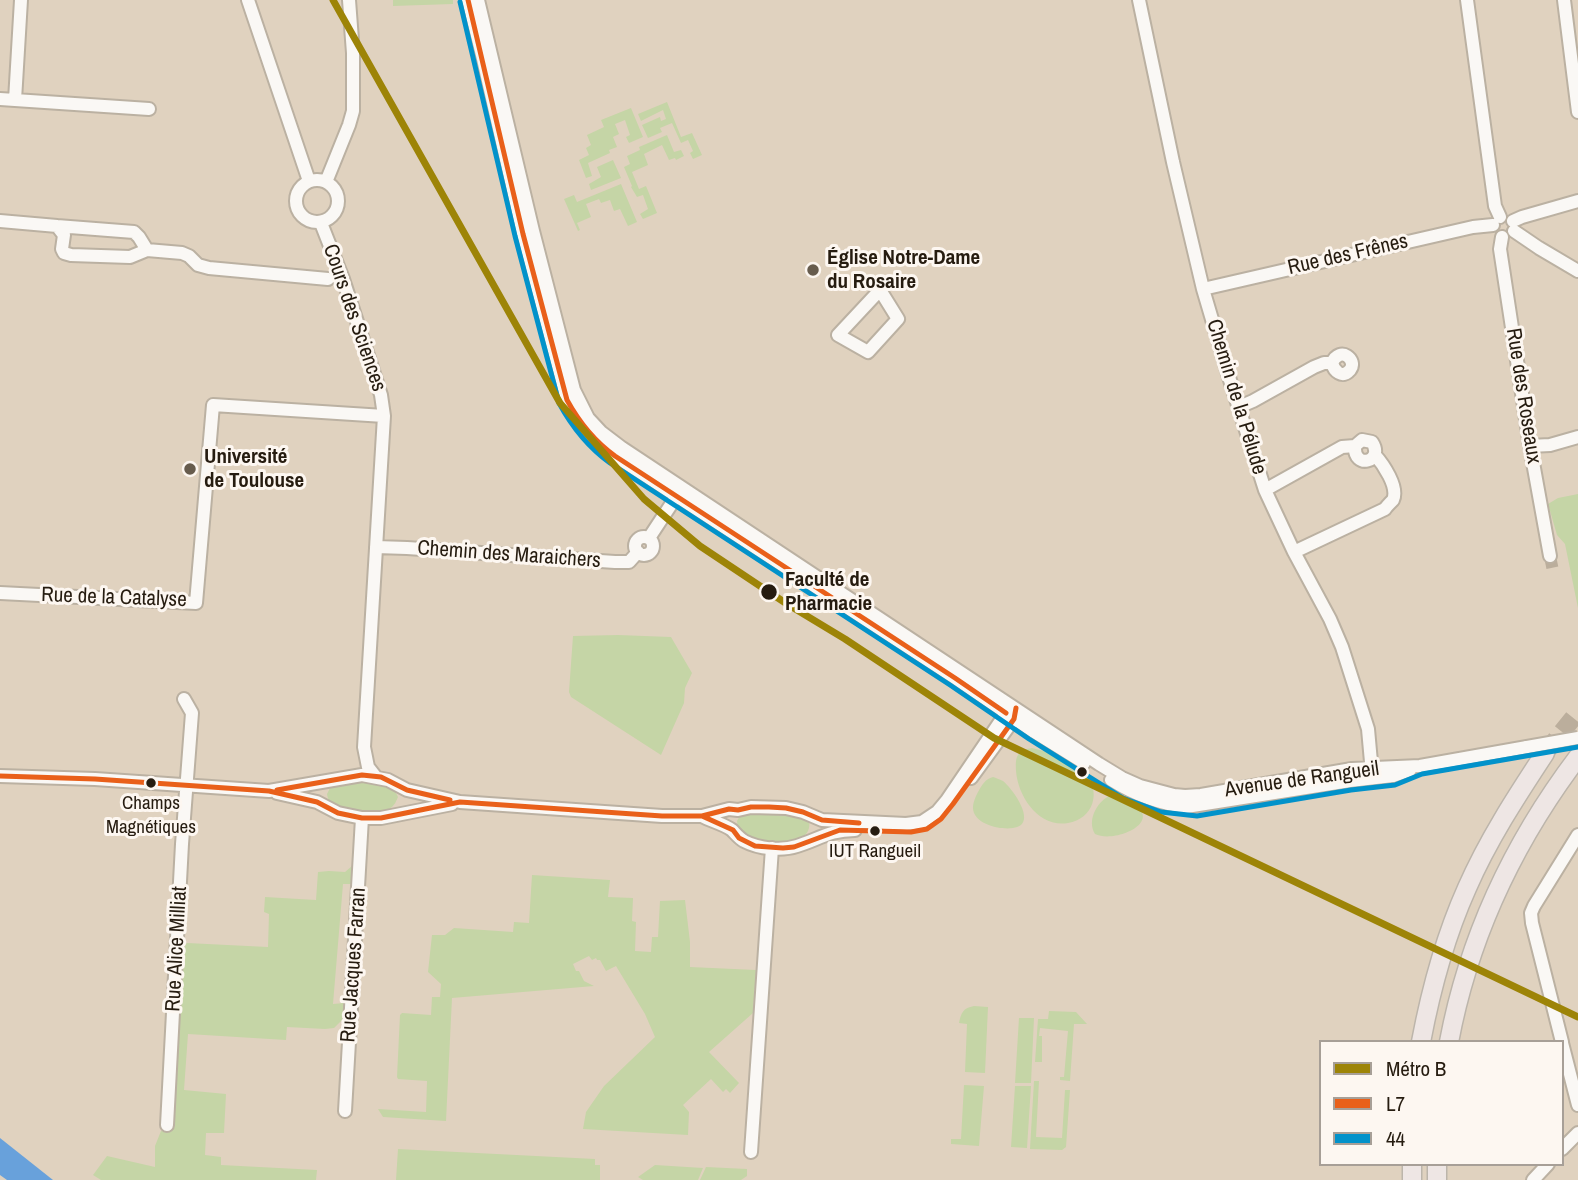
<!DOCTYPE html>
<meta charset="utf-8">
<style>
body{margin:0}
#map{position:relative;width:1578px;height:1180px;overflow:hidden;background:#e0d2bf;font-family:"Archivo Narrow",sans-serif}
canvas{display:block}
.legend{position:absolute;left:1319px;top:1040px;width:245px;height:126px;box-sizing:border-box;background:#fdf7f1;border:2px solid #a79f97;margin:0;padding:9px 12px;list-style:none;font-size:21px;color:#261c10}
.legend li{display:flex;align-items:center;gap:14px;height:35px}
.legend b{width:35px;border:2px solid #a79f97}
</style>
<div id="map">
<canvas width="1578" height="1180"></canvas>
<ul class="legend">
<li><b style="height:9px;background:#9d8407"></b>Métro B</li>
<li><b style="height:9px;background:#e9601a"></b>L7</li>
<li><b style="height:9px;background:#0292ca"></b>44</li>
</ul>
</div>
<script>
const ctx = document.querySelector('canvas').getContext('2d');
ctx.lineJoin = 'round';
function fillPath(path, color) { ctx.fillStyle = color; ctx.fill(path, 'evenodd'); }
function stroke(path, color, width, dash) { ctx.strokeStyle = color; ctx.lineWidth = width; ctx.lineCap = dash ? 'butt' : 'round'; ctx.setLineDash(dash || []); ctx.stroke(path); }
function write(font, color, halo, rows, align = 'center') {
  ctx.font = font + ' "Archivo Narrow",sans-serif'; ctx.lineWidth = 6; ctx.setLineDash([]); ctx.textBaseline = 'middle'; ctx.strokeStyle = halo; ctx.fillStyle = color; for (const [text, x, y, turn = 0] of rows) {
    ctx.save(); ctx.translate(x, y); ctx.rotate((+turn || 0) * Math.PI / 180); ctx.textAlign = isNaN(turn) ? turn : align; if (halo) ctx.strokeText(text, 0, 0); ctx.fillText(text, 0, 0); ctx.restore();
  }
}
fillPath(new Path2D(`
 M393,0H453V4L393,6Z
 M667,102L681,137L692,133L702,155L693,159L690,153L693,151L688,140L681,143L672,123L660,128L662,132L648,138L642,125L660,117L661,121L666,119L663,110L641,121L638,114Z
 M631,108L643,137L629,143L626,137L630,135L625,120L615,124L619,134L613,137L617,147L609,150L610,153L588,163L592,176L586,178L579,160L589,155L586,148L591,145L587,135L604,127L601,120Z
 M667,135L674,152L681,150L684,156L676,160L675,158L669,160L662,145L644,154L648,165L632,172L639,189L646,186L657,213L643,219L640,214L648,209L643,195L637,197L631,187L632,186L624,167L630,164L627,156L640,150L639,147Z
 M613,160L621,178L591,190L589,184L601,177L597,167Z
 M621,184L637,222L628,226L620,209L614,211L610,200L601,203L599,199L586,204L591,217L577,223L580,230L578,231L564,199L574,195L577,202Z
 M1578,494V608L1565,544L1557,535L1548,504L1558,498Z
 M618,635L671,637L692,673L685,688L684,703L661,755L571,697L569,692L573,636Z
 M1032,748C1050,752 1072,760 1085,774C1102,792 1093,819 1068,823C1039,828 1018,797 1016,771C1016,767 1015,759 1018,755C1021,750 1026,749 1032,748Z
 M993,777C996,778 999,779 1003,781C1013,789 1039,825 1013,828C1001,830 979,825 974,813C971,806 975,798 978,792C982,785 985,779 993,777Z
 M359,780C374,782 392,781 398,797C396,801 396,803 392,807C382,815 348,812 337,807C330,804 328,800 327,794L331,786Z
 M1109,796C1117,796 1123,798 1130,802C1167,821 1115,844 1095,834C1087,821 1096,803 1109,796Z
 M765,811L800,815L809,821C814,849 763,843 748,836C745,835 741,832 738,830L737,821L741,814Z
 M352,866L351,884H343L333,1004L344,1003L343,1019L334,1028L325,1029L287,1027L286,1040L188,1034L184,1090L226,1094L224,1133H206L205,1155L221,1157V1165L317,1170L316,1180H101L93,1175L107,1156L155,1167V1146L161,1131L171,1132L180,951L187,943L268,947L269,914L264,912L265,897L316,900L318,872L329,871L345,872Z
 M532,875L610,880L608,897L633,898L632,921L636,922L635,951L651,952L652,937H658L660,901L685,900L690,942V967L756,970L753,1013L709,1052L739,1083L730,1093L726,1089L723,1092L711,1079L683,1105L689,1112L688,1135L583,1129L586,1112L604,1086L655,1037L645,1014L616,966L606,971L600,960H597L596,958L592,960L589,956L573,964L576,971H579L584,981L594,986L452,998L446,1121L383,1117L378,1109L426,1112L427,1081L398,1079L397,1077L400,1015L402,1013L431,1015L432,997H440L441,984L428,972L432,935H445L454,928L513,932L514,922L529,923Z
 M974,1006L988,1007L985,1073L965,1072L967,1024L959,1023C961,1013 963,1008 974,1006Z
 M1049,1011L1076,1012L1087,1024H1074L1070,1081L1060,1080V1077H1064L1068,1031L1040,1028L1039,1036H1042V1062H1035L1038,1019H1048Z
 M1019,1018H1034L1031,1083H1015Z
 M1034,1081H1039L1036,1137L1062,1138L1065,1090H1070L1066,1147L1062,1150L1030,1149Z
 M964,1085L984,1086L979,1146L951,1144V1139H961Z
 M1015,1086H1031L1027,1148L1011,1147Z
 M398,1149L595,1159V1165H600V1180H396Z
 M655,1165L703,1168L698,1180H643L638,1177Z
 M706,1167L747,1169V1176L741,1180H700Z`), '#c5d5a6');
fillPath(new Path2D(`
 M0,1138L53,1180H7L0,1175Z`), '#68a1db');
stroke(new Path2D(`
 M1550,556L1553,571`), '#bbae9c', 12, [12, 6]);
stroke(new Path2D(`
 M1545,753L1578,712`), '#bbae9c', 18, [18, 9]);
const minor = new Path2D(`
 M248,0L309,181
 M468,0L483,59L523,234L567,400L574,413L588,432L604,448L615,456L955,678L1034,732L1084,763
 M478,0L533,231L574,390L588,418L601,432L622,448L1099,764L1122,778L1140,786L1174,795L1185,796L1201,795L1352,769L1420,766L1527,747
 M1139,0L1173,162L1203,289L1229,377L1265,490L1294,552L1330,619L1342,647L1368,729L1372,773
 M1467,0L1495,206L1500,217
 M1564,0L1578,112
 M0,99L15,100L21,0
 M15,100L149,109
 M296 201a21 21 0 1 1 42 0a21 21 0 1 1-42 0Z
 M326,182L349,125L353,111V53L349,0
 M0,221L57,226
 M1513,221L1522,217L1578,201
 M321,223L343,279L381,395L384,416L364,747L368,767L375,776
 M1514,231L1539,248L1578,271
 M1502,237L1500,249L1530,446L1550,556
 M147,250L139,237L134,232L57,226L64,235L62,249L64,253L71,255L130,257L147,250L182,253L189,256L198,265L209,268L328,279
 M1203,289L1473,227L1493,225
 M880,290L898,319L868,352L838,335Z
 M1239,407L1253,401L1314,367L1324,363H1332C1340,345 1358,360 1350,370C1342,379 1334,371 1332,363
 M1530,446L1550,445L1578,437
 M1265,490L1342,447L1355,446L1362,440L1372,442C1385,462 1353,470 1355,446
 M635 546a9 9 0 1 1 18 0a9 9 0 1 1-18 0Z
 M649,538L680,491
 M376,547L407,548L615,562H629L638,552
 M1294,552L1385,509C1386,507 1392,501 1393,500C1399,487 1383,464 1375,455
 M0,593L196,603L213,405L384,416
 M0,776L95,779L269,791L362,775L388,780L407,790L460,802L662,816H702L729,809L738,810L751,807L786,808L803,812L822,820L906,824L922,822L937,812L947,800L1006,713L1011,711
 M971,778L1014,719L1016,713
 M1111,780C1135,795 1158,804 1186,807L1350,781L1393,776L1410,770
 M277,793L317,802L338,813L362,818H381L452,804
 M702,816C711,821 724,824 732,830C736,834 739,838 744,841C759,849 782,851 797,846C819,839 830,830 855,830
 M1562,1042L1532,923L1531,913L1534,906L1578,835
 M1562,1043L1578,1105
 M345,1111L362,818
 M167,1125L182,844L192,713L184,699
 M1562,1149L1578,1133
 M751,1152L772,848
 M1533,1180L1548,1164`);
const highway = new Path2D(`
 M1421,1042C1431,989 1445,937 1467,888C1488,840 1516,797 1545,753
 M1449,1042C1469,936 1513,843 1578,757
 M1412,1164V1180
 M1437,1180V1164`);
stroke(minor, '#bbb1a2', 16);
stroke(highway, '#bcb5ab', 21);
stroke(minor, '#faf8f5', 12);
stroke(highway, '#eee6e4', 18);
const minorBridge = new Path2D(`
 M1527,747L1578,738`);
stroke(minorBridge, '#bbb1a2', 16, []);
stroke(minorBridge, '#faf8f5', 12);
stroke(new Path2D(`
 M468,0L523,234L567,400C579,422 594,441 615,456L955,678L1006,713
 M0,776L95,779L269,791L317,802L338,813L362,818H381L460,802L662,816H702L733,830L739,838L755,846L783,848L794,847L840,830L911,832L927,829L941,819L953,804L1014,719L1016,708
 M277,790L362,775L381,777L407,790L450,800
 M694,816H702L729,809L738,810L751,807H769L786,808L803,812L822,820L859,823`), '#e9601a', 5);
stroke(new Path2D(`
 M460,2L515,236L559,403C572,427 588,447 610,463L950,685L1029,739L1123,798L1161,812L1197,816L1351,790L1395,785L1422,774L1578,747`), '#0292ca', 5);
stroke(new Path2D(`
 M333,0L560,403L644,499L700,546L787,604L845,639L994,738L1578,1017`), '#9d8407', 7);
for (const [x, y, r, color] of [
 [813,270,7,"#675c4d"],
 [190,469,7,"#675c4d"],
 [769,592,9,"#261c10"],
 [1082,772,6,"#261c10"],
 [151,783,6,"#261c10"],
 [875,831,6,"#261c10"]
]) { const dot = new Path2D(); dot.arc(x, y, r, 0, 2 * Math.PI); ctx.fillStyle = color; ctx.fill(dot); stroke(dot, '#fdf7f1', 2.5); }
write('19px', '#261c10', '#fdf7f1', [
 ["Champs",151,804],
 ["Magnétiques",151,828],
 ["IUT Rangueil",875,852]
]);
write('21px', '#261c10', '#fdf7f1', [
 ["Rue des Frênes",1348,255,-13],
 ["Cours des Sciences",354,318,71],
 ["Rue des Roseaux",1523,396,81],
 ["Chemin de la Pélude",1236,397,73],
 ["Chemin des Maraichers",509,555,4],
 ["Rue de la Catalyse",114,598,2],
 ["Avenue de Rangueil",1302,780,-8],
 ["Rue Alice Milliat",177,949,-87],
 ["Rue Jacques Farran",354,965,-86]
]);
write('bold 21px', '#261c10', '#fdf7f1', [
 ["Église Notre-Dame",827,258],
 ["du Rosaire",827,282],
 ["Université",204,457],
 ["de Toulouse",204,481]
], 'left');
write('bold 21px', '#261c10', '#fdf7f1', [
 ["Faculté de",785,580],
 ["Pharmacie",785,604]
], 'left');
</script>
